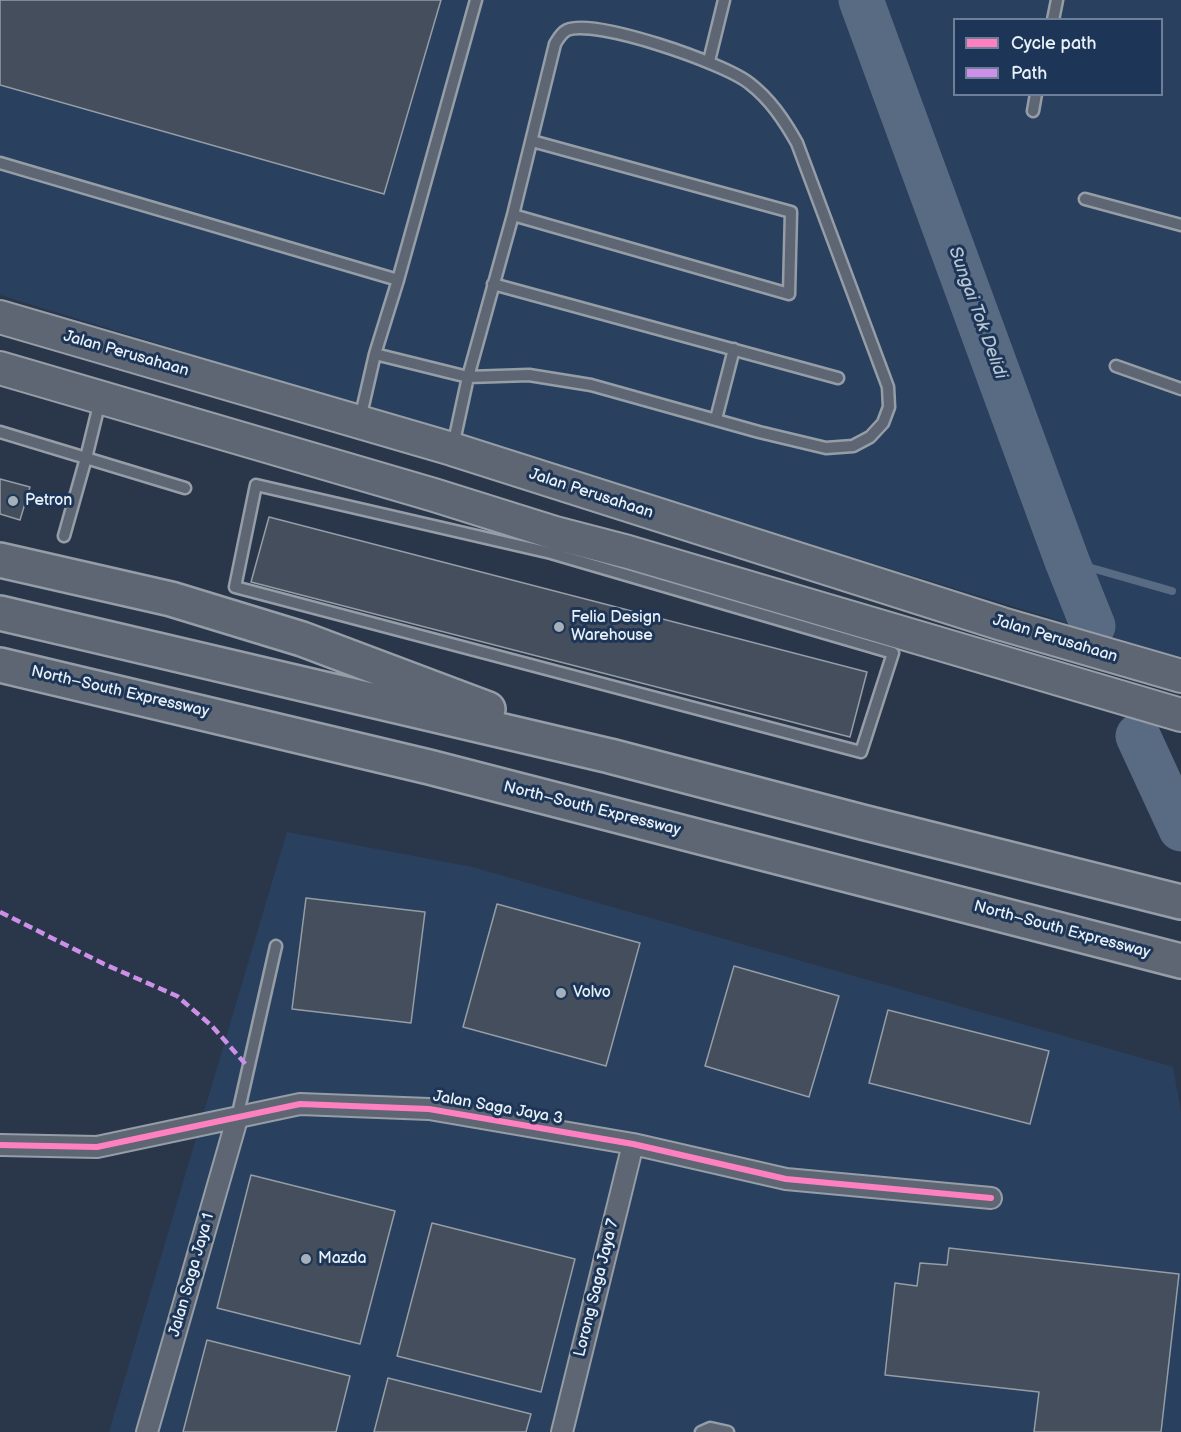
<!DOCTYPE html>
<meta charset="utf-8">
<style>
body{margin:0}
#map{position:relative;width:1181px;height:1432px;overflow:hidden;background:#2a374a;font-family:"Balsamiq Sans",sans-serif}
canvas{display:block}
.legend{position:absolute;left:953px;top:18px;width:210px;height:78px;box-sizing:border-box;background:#1d3557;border:2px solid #6e8097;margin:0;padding:8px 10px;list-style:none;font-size:18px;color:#e8f1f8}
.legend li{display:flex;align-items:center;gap:12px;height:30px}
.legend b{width:30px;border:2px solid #6e8097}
</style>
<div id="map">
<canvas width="1181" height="1432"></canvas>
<ul class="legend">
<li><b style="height:8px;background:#ff80c0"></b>Cycle path</li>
<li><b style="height:8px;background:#ce8fe9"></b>Path</li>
</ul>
</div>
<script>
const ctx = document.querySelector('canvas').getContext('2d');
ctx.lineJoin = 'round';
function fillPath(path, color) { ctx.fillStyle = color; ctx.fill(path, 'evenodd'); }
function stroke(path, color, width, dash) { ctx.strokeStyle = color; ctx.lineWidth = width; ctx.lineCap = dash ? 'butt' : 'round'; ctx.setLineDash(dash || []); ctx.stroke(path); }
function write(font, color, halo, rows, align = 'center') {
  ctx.font = font + ' "Balsamiq Sans",sans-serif'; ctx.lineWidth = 6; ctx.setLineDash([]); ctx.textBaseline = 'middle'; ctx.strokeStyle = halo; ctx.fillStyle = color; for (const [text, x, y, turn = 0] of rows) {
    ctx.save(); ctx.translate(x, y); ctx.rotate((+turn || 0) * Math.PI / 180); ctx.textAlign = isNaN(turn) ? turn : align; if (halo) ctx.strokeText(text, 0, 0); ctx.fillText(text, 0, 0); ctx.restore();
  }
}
fillPath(new Path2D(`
 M0,0H1181V658L0,295ZM954,20H1162V94H954Z
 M287,832L472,867L1173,1067L1181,1112V1432H109Z`), '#2a405f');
stroke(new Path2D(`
 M1067,561L1172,591`), '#586b83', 8);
stroke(new Path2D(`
 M861,0L1067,561L1093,626
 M1138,736L1181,829`), '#586b83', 45);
const building = new Path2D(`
 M0,0H441L384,194L0,85Z
 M0,479L30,487L20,520L0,514Z
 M269,517L867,672L850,737L251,582Z
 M306,898L425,912L411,1023L292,1009Z
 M497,904L640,943L606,1066L463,1027Z
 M734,966L839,996L809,1097L705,1066Z
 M888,1010L1049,1051L1030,1124L869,1083Z
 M251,1175L395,1211L360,1344L217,1308Z
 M432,1223L575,1259L541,1392L397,1356Z
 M949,1248L1179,1274L1161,1432H1034L1039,1392L885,1375L895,1283L917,1286L920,1263L947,1265Z
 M207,1340L350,1376L336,1432H183Z
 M388,1378L531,1414L526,1432H374Z`);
fillPath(building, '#444e5c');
stroke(building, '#959da7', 1.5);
const service = new Path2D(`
 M1053,20L1057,0
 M709,61L724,0
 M1033,111L1036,94
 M0,163L398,280
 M1085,199L1181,225
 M513,215L789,294L791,212L532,141
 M493,284L838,378
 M375,354L468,377L529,375L591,385L759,432L826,448L853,446L870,437L883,423L889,407L888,387L797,143C784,120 770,99 749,83C724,63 594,18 567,30C561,33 558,39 555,44L513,215L468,377L453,446
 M1116,366L1181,389
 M360,419L375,354L398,280L476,0
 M716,419L734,349
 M0,432L185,488
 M256,485L551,553L893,653L861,752L235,587Z
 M64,536L86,458L100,401
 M237,1118L276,946
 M701,1432L710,1428L728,1432`);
const minor = new Path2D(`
 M0,1145L97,1147L300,1104L429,1109L633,1144L786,1179L991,1198
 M147,1432L237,1119
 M562,1432L633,1144`);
const primary = new Path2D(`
 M0,317L452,449L1002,624L1181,676
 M0,368L434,495L555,533L628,552L1181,715`);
const motorway = new Path2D(`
 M0,560L171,599L302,639L488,709
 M0,613L610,756L862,822L1181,902
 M0,665L429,767L1181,961`);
stroke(service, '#959da7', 15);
stroke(minor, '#959da7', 24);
stroke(primary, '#959da7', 36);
stroke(motorway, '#959da7', 38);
stroke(service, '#5d6672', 10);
stroke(minor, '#5d6672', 20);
stroke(primary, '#5d6672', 32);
stroke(motorway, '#5d6672', 33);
stroke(new Path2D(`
 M0,912L104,964L177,996L212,1026L248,1067`), '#ce8fe9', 4.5, [9, 4.5]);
stroke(new Path2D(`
 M0,1145L97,1147L300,1104L429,1109L633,1144L786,1179L991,1198`), '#ff80c0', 6);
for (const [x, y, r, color] of [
 [13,501,6,"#a6b0bb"],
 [559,627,6,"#a6b0bb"],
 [561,993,6,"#a6b0bb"],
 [306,1259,6,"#a6b0bb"]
]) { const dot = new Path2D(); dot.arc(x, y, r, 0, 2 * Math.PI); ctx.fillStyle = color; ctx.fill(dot); stroke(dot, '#1d3557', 2); }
write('16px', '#e8f1f8', '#1d3557', [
 ["Jalan Perusahaan",126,354,16],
 ["Jalan Perusahaan",591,494,18],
 ["Jalan Perusahaan",1055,639,17],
 ["North–South Expressway",120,692,13],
 ["North–South Expressway",592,809,14],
 ["North–South Expressway",1062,930,15],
 ["Jalan Saga Jaya 3",498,1108,10],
 ["Jalan Saga Jaya 1",192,1275,-74],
 ["Lorong Saga Jaya 7",597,1288,-76]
]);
write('16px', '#e8f1f8', '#1d3557', [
 ["Petron",25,501],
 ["Felia Design",571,618],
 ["Warehouse",571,636],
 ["Volvo",573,993],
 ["Mazda",318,1259]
], 'left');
write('italic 18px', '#b7c4d1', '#1d3557', [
 ["Sungai Tok Delidi",977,313,70]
]);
</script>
